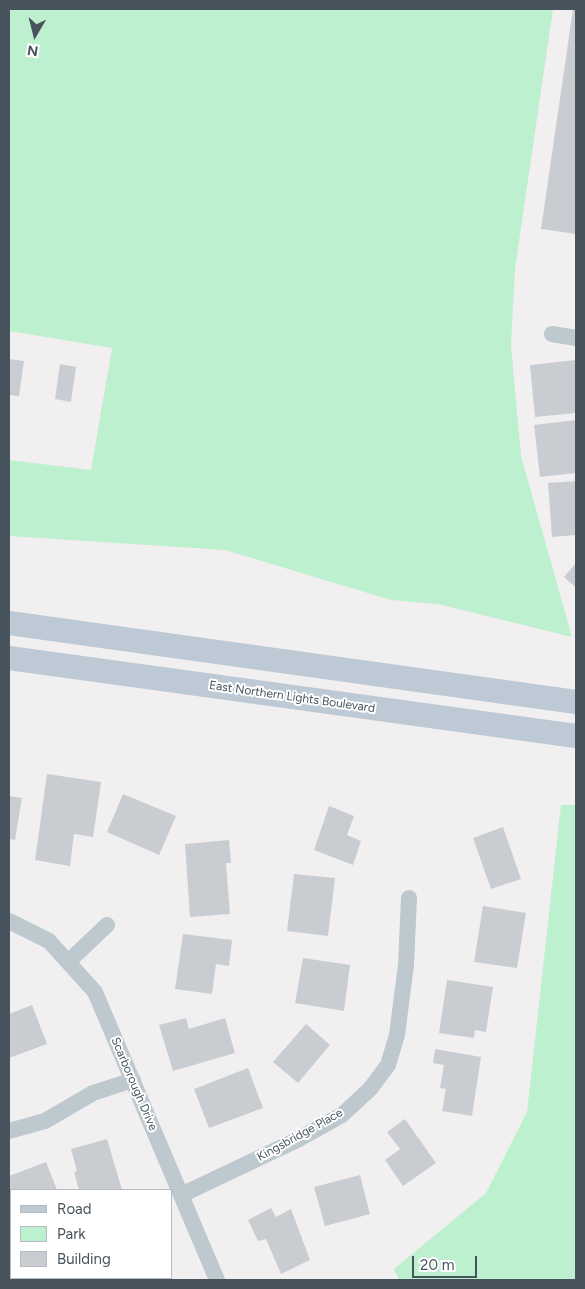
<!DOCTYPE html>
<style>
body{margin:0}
#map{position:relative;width:585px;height:1289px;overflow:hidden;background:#f2eff0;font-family:Figtree,sans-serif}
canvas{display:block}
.frame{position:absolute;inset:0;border:10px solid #47545e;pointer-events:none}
.legend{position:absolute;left:10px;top:1189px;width:162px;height:90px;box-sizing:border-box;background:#fff;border:1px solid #b5bbbf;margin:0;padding:6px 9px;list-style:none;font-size:15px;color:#47545e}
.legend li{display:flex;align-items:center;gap:10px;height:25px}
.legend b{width:25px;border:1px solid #b5bbbf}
.north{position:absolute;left:10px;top:10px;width:50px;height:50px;-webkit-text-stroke:4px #fff;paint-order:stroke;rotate:188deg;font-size:14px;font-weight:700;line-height:20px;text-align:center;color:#47545e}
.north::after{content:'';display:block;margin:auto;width:18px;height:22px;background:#47545e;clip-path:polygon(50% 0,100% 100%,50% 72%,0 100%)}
.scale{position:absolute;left:412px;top:1256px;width:65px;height:22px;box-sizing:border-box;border:2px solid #47545e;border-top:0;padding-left:6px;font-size:15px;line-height:18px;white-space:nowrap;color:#47545e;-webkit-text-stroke:4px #fff;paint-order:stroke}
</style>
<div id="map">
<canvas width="585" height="1289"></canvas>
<div class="frame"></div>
<ul class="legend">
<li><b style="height:6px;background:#bdc9d4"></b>Road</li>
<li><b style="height:14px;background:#bdf0ce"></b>Park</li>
<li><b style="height:14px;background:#c9cdd2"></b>Building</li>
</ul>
<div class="north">N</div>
<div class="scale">20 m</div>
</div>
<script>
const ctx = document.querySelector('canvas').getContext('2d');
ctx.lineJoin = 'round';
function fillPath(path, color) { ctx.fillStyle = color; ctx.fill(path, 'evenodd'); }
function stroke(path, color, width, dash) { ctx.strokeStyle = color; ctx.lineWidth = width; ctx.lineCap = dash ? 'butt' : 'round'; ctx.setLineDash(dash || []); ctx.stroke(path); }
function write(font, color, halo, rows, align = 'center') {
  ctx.font = font + ' Figtree,sans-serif'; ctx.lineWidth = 4; ctx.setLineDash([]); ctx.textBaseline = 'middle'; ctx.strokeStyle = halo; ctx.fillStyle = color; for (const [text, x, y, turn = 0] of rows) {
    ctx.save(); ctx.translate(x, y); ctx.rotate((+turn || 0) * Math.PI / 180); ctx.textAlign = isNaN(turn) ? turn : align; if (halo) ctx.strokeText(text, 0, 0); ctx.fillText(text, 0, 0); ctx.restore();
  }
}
fillPath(new Path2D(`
 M9,9H553L515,269L511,346L521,456L572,637L438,604L391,600L225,550L9,536V460L91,470L112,348L9,331Z
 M561,805H576V1280H399L394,1269L486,1193L527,1112Z`), '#bdf0ce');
fillPath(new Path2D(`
 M573,9H576V234L541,229Z
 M9,359L24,361L19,396L9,395Z
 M576,360V413L535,417L530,365Z
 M60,364L76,367L71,402L55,399Z
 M576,420V473L540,477L534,425Z
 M576,481V535L552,537L548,483Z
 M576,563V588L564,577Z
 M47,774L101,782L93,837L74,834L70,866L35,860Z
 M123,794L176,816L159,855L107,832Z
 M9,796L22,798L15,840L9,839Z
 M329,806L354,816L347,835L361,841L353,865L314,850Z
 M503,827L521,879L491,889L473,838Z
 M229,840L231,863H226L230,914L190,917L185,844Z
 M294,874L335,878L328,936L287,931Z
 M483,906L526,913L517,968L474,962Z
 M183,934L232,940L229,966L216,964L212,994L175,989Z
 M303,958L350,965L344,1011L295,1003Z
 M447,980L493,987L486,1032L475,1030L474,1038L439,1033Z
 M32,1005L47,1044L9,1058V1014Z
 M186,1018L189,1029L225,1018L235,1053L173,1071L159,1025Z
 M306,1024L330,1045L298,1083L273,1062Z
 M435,1049L481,1057L472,1116L442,1111L446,1089L440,1088L444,1065L433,1063Z
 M248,1068L263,1108L209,1128L194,1089Z
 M405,1119L436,1163L403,1186L385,1160L400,1149L387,1132Z
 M107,1139L122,1190H79L74,1172L77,1171L71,1149Z
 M46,1162L57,1190H11V1225L9,1219V1176Z
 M360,1175L370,1214L325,1226L314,1187Z
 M271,1208L276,1217L291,1209L310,1260L281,1274L266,1239L258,1241L248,1220Z
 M118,1278H156L157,1280H119Z`), '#c9cdd2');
stroke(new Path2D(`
 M552,334L576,338
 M9,921L49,941L95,992L217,1280
 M68,962L107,925
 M9,1131L45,1121L93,1093L133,1080
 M181,1195L297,1140L342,1115L370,1089L388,1065L397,1035L406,965L409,898`), '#bdc8cf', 16);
stroke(new Path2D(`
 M9,623L576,702
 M9,658L576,736`), '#bdc9d4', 24);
write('12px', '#47545e', '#fff', [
 ["East Northern Lights Boulevard",292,697,8],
 ["Scarborough Drive",134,1084,67],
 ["Kingsbridge Place",300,1135,-29]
]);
</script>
